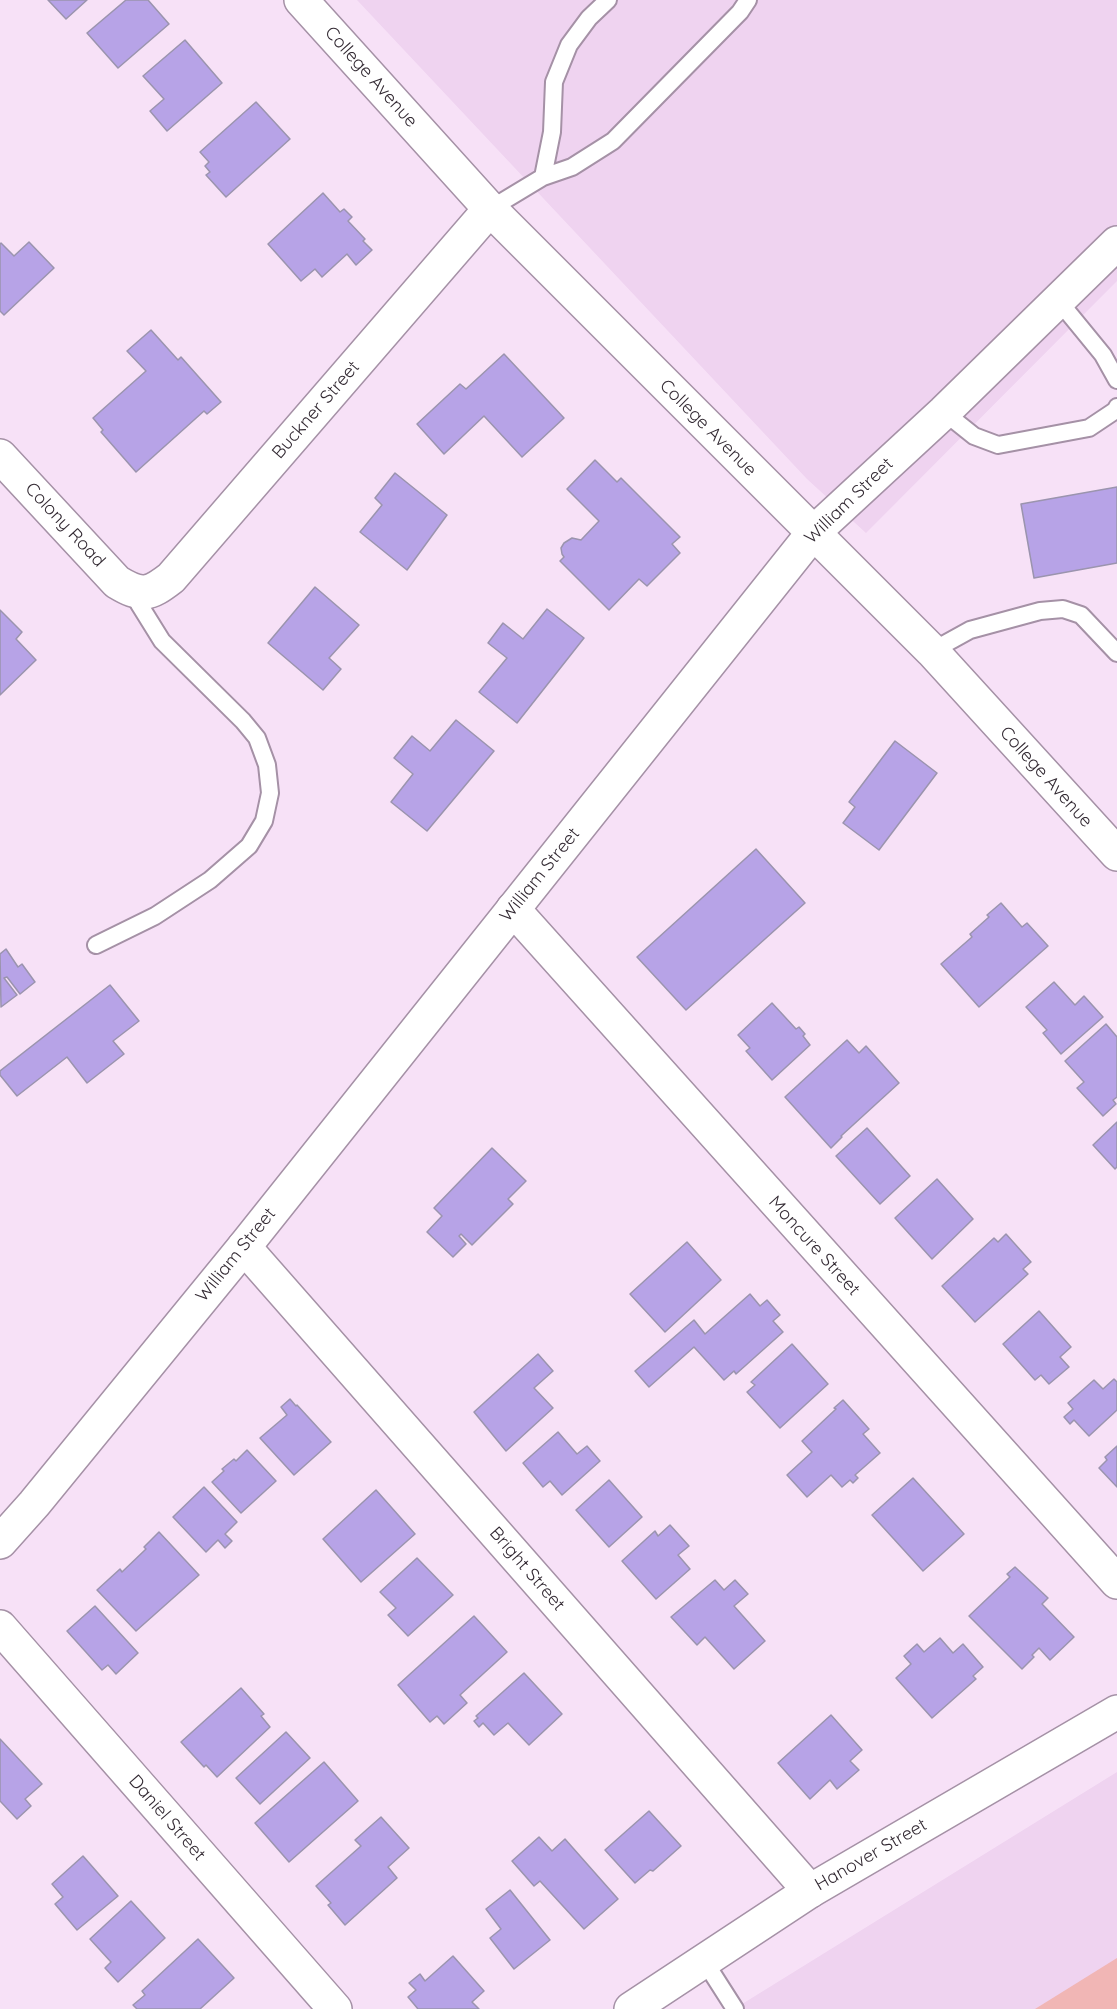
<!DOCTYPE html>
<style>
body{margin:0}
canvas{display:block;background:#f7e1f7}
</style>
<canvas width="1117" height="2009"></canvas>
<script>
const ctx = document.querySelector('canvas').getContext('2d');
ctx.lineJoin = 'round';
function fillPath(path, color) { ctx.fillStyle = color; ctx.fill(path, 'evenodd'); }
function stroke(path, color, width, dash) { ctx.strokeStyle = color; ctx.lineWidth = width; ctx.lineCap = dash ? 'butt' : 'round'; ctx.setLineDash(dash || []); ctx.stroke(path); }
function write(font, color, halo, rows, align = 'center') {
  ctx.font = font + ' Quicksand,sans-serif'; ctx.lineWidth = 6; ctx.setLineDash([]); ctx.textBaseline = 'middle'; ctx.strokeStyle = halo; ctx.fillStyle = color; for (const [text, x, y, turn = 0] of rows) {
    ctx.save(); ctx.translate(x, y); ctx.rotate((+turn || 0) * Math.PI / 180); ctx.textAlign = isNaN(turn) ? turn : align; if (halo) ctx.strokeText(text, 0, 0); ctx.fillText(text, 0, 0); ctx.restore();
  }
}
fillPath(new Path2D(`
 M357,0H1117V281L866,533L807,479Z
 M1117,1772V2009H734Z`), '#efd3f0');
fillPath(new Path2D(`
 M1117,1958V2009H1035Z`), '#f1b6b5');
const building = new Path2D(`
 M48,0H87L66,19Z
 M126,0H148L169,24L118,68L87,33Z
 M185,40L222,83L167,131L150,111L164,99L143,76Z
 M256,102L290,139L226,197L206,175L210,172L205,166L209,162L200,152Z
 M323,193L340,212L344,209L352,217L348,221L365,239L363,241L372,250L356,265L347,254L322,277L315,269L301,281L268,244Z
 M29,242L54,268L4,315L0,311V244L1,243L14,256Z
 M151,330L178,360L181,357L221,402L207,414L204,411L136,472L101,432L103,430L93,418L146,371L127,351Z
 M504,354L564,418L522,457L484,416L444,454L417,424L460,384L466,389Z
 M595,460L617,482L621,478L680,537L672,544L680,553L647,586L639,579L609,610L560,561L564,557L562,554L561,548L564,543L572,538L581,540L599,521L567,489Z
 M395,473L447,515L407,570L360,532L382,505L375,498Z
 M1117,487V563L1034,578L1021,504Z
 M315,587L359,625L329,658L341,669L323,690L268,643Z
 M547,609L584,638L517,723L479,692L507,658L488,643L503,623L523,639Z
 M0,610L22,632L16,639L36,660L0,695Z
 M456,720L494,751L427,831L391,802L413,774L394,758L412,736L430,751Z
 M895,741L937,773L879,850L843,823L855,807L849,802Z
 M756,849L805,903L686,1010L637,957Z
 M1001,903L1022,927L1027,923L1048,946L979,1007L941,964L972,937L970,934L989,917L987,915Z
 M6,949L18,967L22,964L35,982L20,994L7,977L4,978L17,995L1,1007L0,954Z
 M1054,982L1075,1005L1084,996L1103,1017L1061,1054L1043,1033L1047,1030L1026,1007Z
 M110,985L139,1021L113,1041L124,1054L87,1083L67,1057L17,1096L0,1075V1071Z
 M772,1003L796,1029L799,1027L805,1034L803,1036L810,1045L772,1080L746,1051L750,1048L738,1035Z
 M1106,1024L1117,1037V1097L1113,1100L1116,1104L1103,1116L1077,1088L1084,1082L1065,1061Z
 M847,1040L859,1053L866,1046L899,1083L841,1136L842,1137L831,1148L785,1097Z
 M1117,1122V1167L1115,1169L1093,1145Z
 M867,1128L910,1176L880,1204L836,1156Z
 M492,1148L526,1181L508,1199L513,1204L472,1245L461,1234L459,1236L466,1244L453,1257L427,1232L442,1216L434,1208Z
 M937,1179L973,1219L932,1259L895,1218Z
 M1006,1234L1031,1262L1023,1269L1028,1274L975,1322L942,1286L994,1238L998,1242Z
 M687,1242L721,1280L665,1332L630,1294Z
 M750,1294L760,1306L767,1300L780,1315L773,1321L783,1332L736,1374L734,1371L724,1380L694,1347L649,1387L635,1371L694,1320L705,1334Z
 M1039,1311L1071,1347L1060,1357L1069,1367L1049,1384L1041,1375L1035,1380L1003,1344Z
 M792,1344L828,1384L780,1428L747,1392L755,1385L751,1382Z
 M538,1354L553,1371L534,1388L553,1408L506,1451L474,1412Z
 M1114,1379L1117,1382V1410L1089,1436L1074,1420L1070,1424L1064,1417L1073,1409L1068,1403L1094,1380L1103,1389Z
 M290,1399L296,1406L297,1405L331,1442L294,1475L260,1438L287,1415L281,1407Z
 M843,1400L869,1429L863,1434L880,1453L855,1475L858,1478L853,1483L850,1480L842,1487L831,1475L807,1497L787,1475L812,1452L802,1441L836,1409L834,1408Z
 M558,1432L577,1454L587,1446L600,1461L562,1495L550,1481L543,1487L523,1463Z
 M1117,1446V1487L1099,1468L1107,1460L1105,1457Z
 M247,1450L276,1481L241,1513L212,1482L224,1471L222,1469L234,1459L236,1461Z
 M913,1478L964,1534L923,1571L872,1515Z
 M609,1480L642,1517L609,1547L576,1510Z
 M204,1487L237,1522L225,1534L232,1541L225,1548L218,1540L206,1552L173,1517Z
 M376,1490L415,1534L361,1582L323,1539Z
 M670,1525L689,1546L678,1555L690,1569L656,1599L622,1561L655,1531L658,1536Z
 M159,1532L199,1575L136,1631L97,1590L120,1569L122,1572L146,1549L144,1547Z
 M417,1558L453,1595L408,1636L388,1615L396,1608L380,1592Z
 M1015,1567L1048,1598L1042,1604L1074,1637L1050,1660L1039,1648L1032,1655L1034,1657L1022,1669L969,1616L1010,1577L1007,1574Z
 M715,1580L724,1590L735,1580L748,1594L734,1606L765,1641L734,1669L705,1637L697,1645L671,1617Z
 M95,1606L138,1653L116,1674L108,1665L102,1670L67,1631Z
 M474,1616L507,1652L460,1695L467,1703L444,1724L437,1716L430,1722L398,1685Z
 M940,1638L953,1653L963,1644L983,1667L973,1676L976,1679L932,1718L896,1678L911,1664L904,1656L917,1644L924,1652Z
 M524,1673L562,1714L529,1745L508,1723L494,1735L483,1723L479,1727L474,1721L478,1718L476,1716Z
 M241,1688L264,1714L261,1716L270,1727L217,1777L206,1765L204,1767L181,1742Z
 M831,1715L862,1750L850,1761L859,1770L837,1789L830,1780L810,1799L778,1763Z
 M286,1732L310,1758L260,1804L236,1778Z
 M0,1739L42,1784L25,1799L31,1806L17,1819L0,1801Z
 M324,1762L358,1801L289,1862L255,1823Z
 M649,1811L681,1846L653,1871L650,1870L635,1883L605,1850Z
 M381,1817L409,1848L388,1867L397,1878L345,1925L328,1905L331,1903L316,1886L361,1846L355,1840Z
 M539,1837L552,1851L565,1839L618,1899L584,1929L540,1881L534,1886L512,1861Z
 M83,1856L118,1896L77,1930L55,1904L63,1897L52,1884Z
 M510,1890L550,1940L514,1969L490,1938L501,1929L486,1909Z
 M131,1901L165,1938L118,1982L105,1968L111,1962L90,1939Z
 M198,1939L234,1978L200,2009H137L133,2005L145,1995L142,1991Z
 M453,1956L484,1991L472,2002L479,2009H418L408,1997L416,1990L409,1983L420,1974L425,1981Z`);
fillPath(building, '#b7a3e7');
stroke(building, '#9b94ae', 1.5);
const service = new Path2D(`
 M608,0L589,18L569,45L554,82L552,132L543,177L572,167L613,141L740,12L748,0
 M490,209L543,177
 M1058,300L1103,355L1117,380
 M944,412L974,436L998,445L1089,428L1116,410L1117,407
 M932,651L970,630L1040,611L1063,609L1081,615L1117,653
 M96,945L155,916L210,880L249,846L264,821L270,793L267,765L257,738L243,721L162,641L139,604L133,591
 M705,1962L735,2009`);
const minor = new Path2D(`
 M0,456L117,582C142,597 149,595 171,578L490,209
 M513,909L1117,1582
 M244,1247L810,1891
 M0,1627L335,2009`);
const tertiary = new Path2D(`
 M301,0L490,209L932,651L1117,854
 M631,2009L810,1891L1117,1712`);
const primary = new Path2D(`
 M0,1542L34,1504L244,1247L813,533L944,412L1117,243`);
stroke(service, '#a591a6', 20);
stroke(minor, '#a591a6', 36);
stroke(tertiary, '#a591a6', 36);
stroke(primary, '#a591a6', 36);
stroke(service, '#fff', 16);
stroke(minor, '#fff', 33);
stroke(tertiary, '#fff', 33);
stroke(primary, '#fff', 33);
write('18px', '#332a33', '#fff', [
 ["College Avenue",371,77,48],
 ["Buckner Street",316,410,-49],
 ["College Avenue",708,428,45],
 ["William Street",849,501,-44],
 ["Colony Road",65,525,47],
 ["College Avenue",1046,777,48],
 ["William Street",540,875,-51],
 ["Moncure Street",814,1246,48],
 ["William Street",236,1255,-51],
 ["Bright Street",527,1569,49],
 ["Daniel Street",167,1818,49],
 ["Hanover Street",871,1855,-30]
]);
</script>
